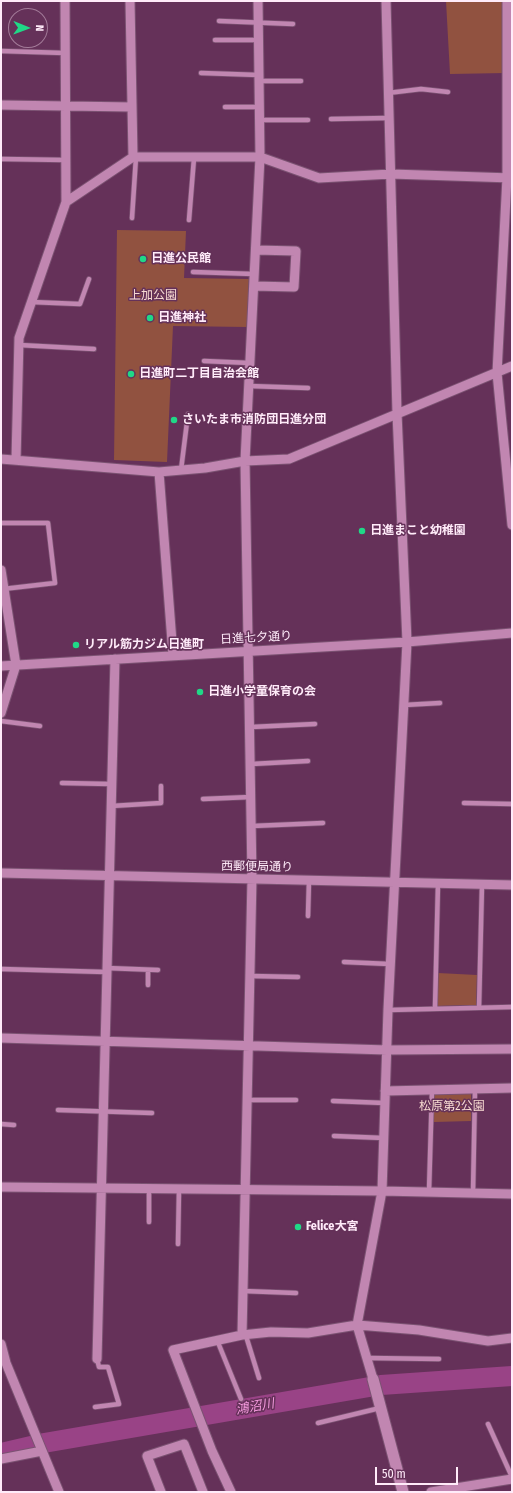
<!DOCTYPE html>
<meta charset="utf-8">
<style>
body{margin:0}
#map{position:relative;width:513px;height:1493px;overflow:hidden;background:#653159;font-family:"Fira Sans Condensed",sans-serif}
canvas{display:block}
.frame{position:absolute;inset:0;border:2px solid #ffebf9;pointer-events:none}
.north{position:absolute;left:8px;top:8px;width:40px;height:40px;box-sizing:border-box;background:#653159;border:1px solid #a37b99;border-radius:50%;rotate:91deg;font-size:11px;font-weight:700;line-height:16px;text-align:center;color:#ffebf9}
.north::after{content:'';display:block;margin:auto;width:14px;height:18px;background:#20d887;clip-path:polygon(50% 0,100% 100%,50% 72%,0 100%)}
.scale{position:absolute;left:375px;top:1467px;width:83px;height:18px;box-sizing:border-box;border:2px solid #ffebf9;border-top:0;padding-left:5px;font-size:12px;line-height:14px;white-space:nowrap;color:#ffebf9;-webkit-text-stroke:3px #653159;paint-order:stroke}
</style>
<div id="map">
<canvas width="513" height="1493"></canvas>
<div class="frame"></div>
<div class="north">N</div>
<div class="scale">50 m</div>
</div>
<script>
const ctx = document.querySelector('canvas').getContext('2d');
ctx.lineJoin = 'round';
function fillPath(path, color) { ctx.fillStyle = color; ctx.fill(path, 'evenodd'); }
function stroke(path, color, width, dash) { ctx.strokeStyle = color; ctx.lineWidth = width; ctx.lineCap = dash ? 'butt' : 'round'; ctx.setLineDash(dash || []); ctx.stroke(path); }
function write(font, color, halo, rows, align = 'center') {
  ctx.font = font + ' "Fira Sans Condensed","Noto Sans JP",sans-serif'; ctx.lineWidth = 3; ctx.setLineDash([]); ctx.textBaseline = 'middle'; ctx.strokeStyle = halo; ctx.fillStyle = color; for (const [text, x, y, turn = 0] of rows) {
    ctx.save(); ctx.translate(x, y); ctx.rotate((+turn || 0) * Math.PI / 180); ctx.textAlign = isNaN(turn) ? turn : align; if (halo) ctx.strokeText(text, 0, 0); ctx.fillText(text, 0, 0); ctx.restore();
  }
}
fillPath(new Path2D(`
 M446,1H506V73L450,74Z
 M117,230L186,231L184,278L249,279L247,327L173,326L167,462L114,460Z
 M438,973L477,975L476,1005L437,1006Z
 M471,1091V1121L434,1122L433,1092Z`), '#915240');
stroke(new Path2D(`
 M1,1453L44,1443L381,1385L512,1376`), '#994386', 20);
const service = new Path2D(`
 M219,21L293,24
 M215,40H258
 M1,51L65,53
 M201,73L259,75
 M259,81H301
 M388,93L421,89L448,92
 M225,107H259
 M331,119L388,118
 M260,120H308
 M1,159L66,160
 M132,218L136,157
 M189,220L194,158
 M193,272L254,274
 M31,302L80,304L89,279
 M19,345L94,349
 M204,361L250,363
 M249,386L308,388
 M181,470L188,414
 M1,523H48L55,583L3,589
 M404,705L440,703
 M1,721L40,726
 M251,727L315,724
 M251,764L308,761
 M62,783L111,784
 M203,799L251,797
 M464,803L512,804
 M111,806L161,803V786
 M252,826L323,823
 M308,916L309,880
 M344,962L390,964
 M106,968L158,970
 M1,969L106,972
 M250,976L298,977
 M148,985V970
 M479,1008L482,884
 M435,1009L438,883
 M388,1010L512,1007
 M247,1100H296
 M333,1101L385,1103
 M58,1110L152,1113
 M1,1124L14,1125
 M334,1136L384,1138
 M429,1192L432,1090
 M473,1193L475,1089
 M149,1222V1188
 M178,1244L179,1189
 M243,1291L296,1293
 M246,1336L259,1378
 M217,1340L241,1399
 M367,1358L439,1359
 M95,1407L119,1404L108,1367H99L97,1359
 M318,1423L380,1408
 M488,1424L512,1477`);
const minor = new Path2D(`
 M130,1L133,157
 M507,1V177L497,373L512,525
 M1,105L132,107
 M66,202L133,157H260L319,178L391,174L512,178
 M254,286L294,287L296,251L256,250
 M1,459L159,472L205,468L245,461L289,459L512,366
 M16,460L19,338L66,202L65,1
 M159,472L173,655
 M1,570L16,665L1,713
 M1,666L407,642L512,633
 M1,873L512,885
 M1,1038L387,1050L512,1049
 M385,1091L512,1088
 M1,1187L382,1191L512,1194
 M242,1335L252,878L245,461L260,157L258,1
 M1,1344L6,1363L59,1492
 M97,1359L115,659
 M373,1379L357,1325L382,1191L388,1010L407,642L397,413L386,1
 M1,1459L42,1451
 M161,1492L147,1456L184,1444L203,1492
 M231,1492L212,1451L173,1350L242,1335L271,1332L308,1333L357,1325L419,1330L488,1341L512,1338
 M431,1492L512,1479`);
const tertiary = new Path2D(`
 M373,1379L403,1492`);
stroke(service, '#7b5272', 6);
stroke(minor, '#7b5272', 11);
stroke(tertiary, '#7b5272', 13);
stroke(service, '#c186b1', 4.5);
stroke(minor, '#c186b1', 9);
stroke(tertiary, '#c186b1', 11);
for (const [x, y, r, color] of [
 [143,259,4,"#20d887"],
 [150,318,4,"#20d887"],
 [131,374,4,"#20d887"],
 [174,420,4,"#20d887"],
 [362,531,4,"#20d887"],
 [76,645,4,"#20d887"],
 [200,692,4,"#20d887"],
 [298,1227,4,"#20d887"]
]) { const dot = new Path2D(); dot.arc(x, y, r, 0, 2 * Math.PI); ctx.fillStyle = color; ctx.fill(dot); stroke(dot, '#653159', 1.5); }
write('bold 12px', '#ffebf9', '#653159', [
 ["日進公民館",151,259],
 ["日進神社",158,318],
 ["日進町二丁目自治会館",139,374],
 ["さいたま市消防団日進分団",182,420],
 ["日進まこと幼稚園",370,531],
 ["リアル筋力ジム日進町",84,645],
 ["日進小学童保育の会",208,692],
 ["Felice大宮",306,1227]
], 'left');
write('12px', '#f8dbd2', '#653159', [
 ["上加公園",153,296],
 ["松原第2公園",452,1107]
]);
write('12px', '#ffebf9', '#653159', [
 ["日進七夕通り",256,638,-3],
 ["西郵便局通り",257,867,1]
]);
write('italic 13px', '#f79ce0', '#653159', [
 ["鴻沼川",255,1407,-10]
]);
</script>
